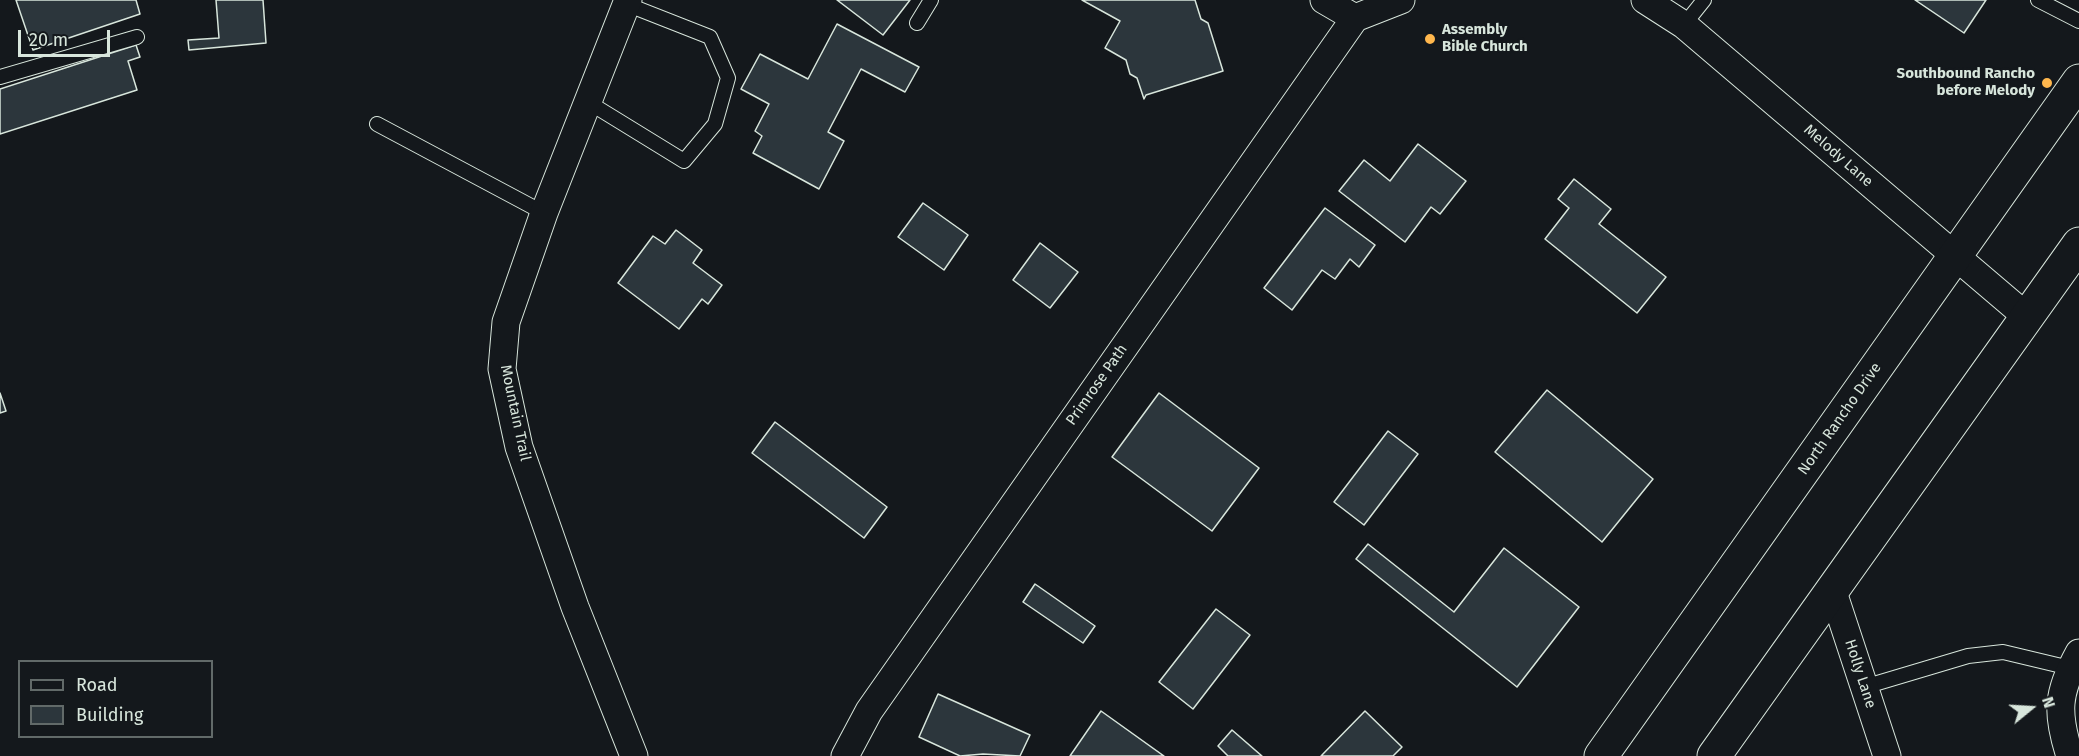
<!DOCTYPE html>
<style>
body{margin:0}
#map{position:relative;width:2079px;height:756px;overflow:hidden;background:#14181c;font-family:"Fira Sans",sans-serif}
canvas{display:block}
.legend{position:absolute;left:18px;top:660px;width:195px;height:78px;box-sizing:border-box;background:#14181c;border:2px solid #626a69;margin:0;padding:8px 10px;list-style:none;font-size:18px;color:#d8e6dc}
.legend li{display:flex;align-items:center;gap:12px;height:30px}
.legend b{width:30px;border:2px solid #626a69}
.north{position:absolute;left:2001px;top:678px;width:60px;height:60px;-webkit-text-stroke:4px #14181c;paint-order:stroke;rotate:72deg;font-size:16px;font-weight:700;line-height:24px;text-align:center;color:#d8e6dc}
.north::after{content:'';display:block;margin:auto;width:21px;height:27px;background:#d8e6dc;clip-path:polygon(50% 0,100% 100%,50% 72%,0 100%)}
.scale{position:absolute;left:18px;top:30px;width:92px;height:27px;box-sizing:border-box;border:3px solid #d8e6dc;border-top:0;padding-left:8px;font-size:18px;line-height:21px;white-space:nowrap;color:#d8e6dc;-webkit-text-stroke:4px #14181c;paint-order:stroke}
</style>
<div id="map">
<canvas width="2079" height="756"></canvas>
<ul class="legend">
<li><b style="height:8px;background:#14181c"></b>Road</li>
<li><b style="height:16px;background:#2c363c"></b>Building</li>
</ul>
<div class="north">N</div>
<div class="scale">20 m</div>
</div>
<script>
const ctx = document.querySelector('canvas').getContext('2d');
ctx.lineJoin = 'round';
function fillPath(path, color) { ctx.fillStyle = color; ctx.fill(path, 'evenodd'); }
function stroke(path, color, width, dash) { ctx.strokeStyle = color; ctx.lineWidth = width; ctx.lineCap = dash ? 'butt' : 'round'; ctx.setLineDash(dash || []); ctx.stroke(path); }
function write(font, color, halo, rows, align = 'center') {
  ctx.font = font + ' "Fira Sans",sans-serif'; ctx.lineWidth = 4.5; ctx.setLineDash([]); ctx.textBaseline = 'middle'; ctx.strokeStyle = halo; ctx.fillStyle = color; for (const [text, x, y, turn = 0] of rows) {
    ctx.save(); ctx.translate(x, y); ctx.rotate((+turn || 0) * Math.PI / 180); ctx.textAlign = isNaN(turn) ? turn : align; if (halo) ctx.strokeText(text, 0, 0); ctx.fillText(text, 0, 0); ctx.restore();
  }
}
const building = new Path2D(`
 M16,0H136L140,14L33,50Z
 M216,0H263L266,43L189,50L188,40L219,38Z
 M837,0H910L883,35Z
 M1082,0H1195L1201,19L1208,23L1223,71L1146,95L1144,99L1137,78L1130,74L1126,60L1105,48L1120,21Z
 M1915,0H1986L1964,33Z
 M837,24L919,67L905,92L861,69L828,132L844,141L819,189L753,153L762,136L755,131L769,104L741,89L760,54L808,79Z
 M136,45L140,57L128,61L137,90L0,134V89Z
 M1418,144L1466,181L1440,214L1431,207L1405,242L1339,191L1364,160L1390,181Z
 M1574,179L1611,209L1599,224L1666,277L1637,313L1545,239L1569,208L1558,199Z
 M923,203L968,235L944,270L898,237Z
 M1325,208L1375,245L1359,267L1350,259L1335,279L1322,270L1292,310L1264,288Z
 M676,230L702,250L693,263L722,285L708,304L702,299L679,329L618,283L653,236L665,244Z
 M1040,243L1078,272L1050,308L1013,280Z
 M1547,390L1653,479L1602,542L1495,452Z
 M0,393L6,411L0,413Z
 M1159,393L1259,468L1212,531L1112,457Z
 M775,422L887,507L864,538L752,453Z
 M1388,431L1418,454L1364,525L1334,502Z
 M1368,544L1454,612L1504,548L1579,607L1517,687L1356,559Z
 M1035,584L1095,626L1083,643L1023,602Z
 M1216,609L1250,635L1193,709L1159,682Z
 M938,694L1030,735L1020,756L983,754L960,756L919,737Z
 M1101,711L1164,756H1070Z
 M1365,711L1402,747L1393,756H1321Z
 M1232,730L1262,756H1228L1218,746Z`);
fillPath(building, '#2c363c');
stroke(building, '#d8e6dc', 1.5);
const lane = new Path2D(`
 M2038,0L2079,21
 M917,23L931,0
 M1684,25L1704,0
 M0,77L137,37
 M588,102L684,161L715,124L728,78L710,37L626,4
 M377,124L544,213
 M1864,687L1968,656L2003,652L2070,668`);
const street = new Path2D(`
 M628,0L544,213L506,322L502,369L519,447L575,607L634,756
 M1324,0L1355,18L1401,0
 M1645,0L1684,25L2027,317
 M1833,592L1887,756
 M845,756L869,711L1355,18
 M2070,756C2056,713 2057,693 2079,653`);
const primary = new Path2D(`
 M1601,756L2079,81
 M1714,756L2079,244`);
stroke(lane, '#d8e6dc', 16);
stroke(street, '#d8e6dc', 29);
stroke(primary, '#d8e6dc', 35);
stroke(lane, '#14181c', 14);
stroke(street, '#14181c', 27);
stroke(primary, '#14181c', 33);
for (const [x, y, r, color] of [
 [1430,39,6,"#ffb74d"],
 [2047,83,6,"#ffb74d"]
]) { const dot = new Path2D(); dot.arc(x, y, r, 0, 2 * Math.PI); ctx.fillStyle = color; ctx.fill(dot); stroke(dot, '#14181c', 2); }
write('bold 15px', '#d8e6dc', '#14181c', [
 ["Assembly",1442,30],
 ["Bible Church",1442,47],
 ["Southbound Rancho",2035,74,"right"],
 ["before Melody",2035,91,"right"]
], 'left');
write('15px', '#d8e6dc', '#14181c', [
 ["Melody Lane",1838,156,41],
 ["Primrose Path",1097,385,-55],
 ["Mountain Trail",515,413,78],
 ["North Rancho Drive",1840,419,-55],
 ["Holly Lane",1860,674,72]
]);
</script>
